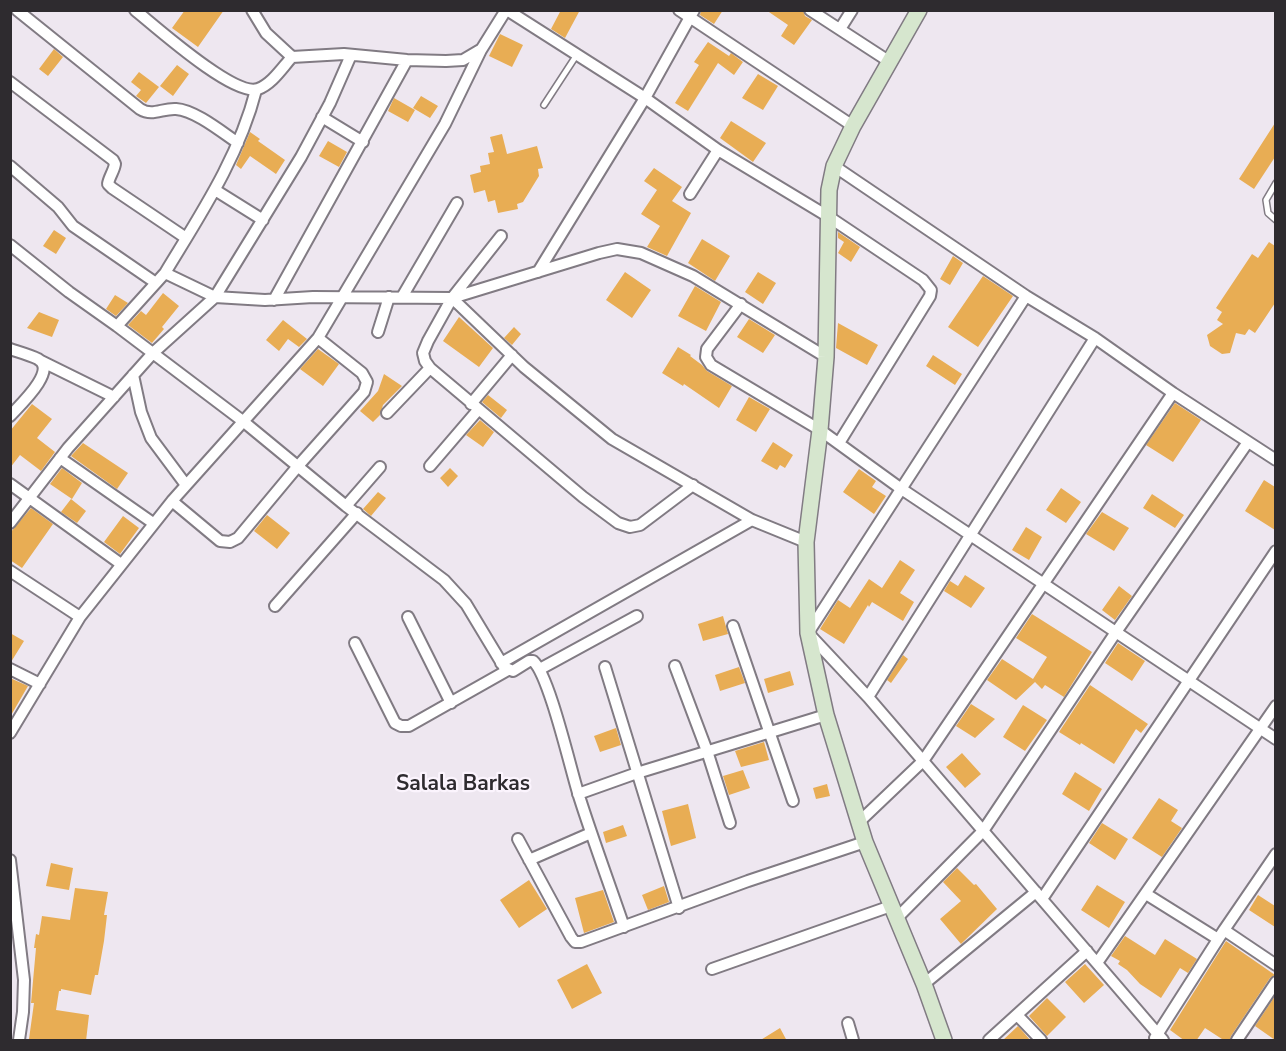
<!DOCTYPE html>
<style>
body{margin:0}
#map{position:relative;width:1286px;height:1051px;overflow:hidden;background:#eee7f0;font-family:"Nunito Sans",sans-serif}
canvas{display:block}
.frame{position:absolute;inset:0;border:12px solid #2e2b2f;pointer-events:none}
</style>
<div id="map">
<canvas width="1286" height="1051"></canvas>
<div class="frame"></div>
</div>
<script>
const ctx = document.querySelector('canvas').getContext('2d');
ctx.lineJoin = 'round';
function fillPath(path, color) { ctx.fillStyle = color; ctx.fill(path, 'evenodd'); }
function stroke(path, color, width, dash) { ctx.strokeStyle = color; ctx.lineWidth = width; ctx.lineCap = dash ? 'butt' : 'round'; ctx.setLineDash(dash || []); ctx.stroke(path); }
function write(font, color, halo, rows, align = 'center') {
  ctx.font = font + ' "Nunito Sans",sans-serif'; ctx.lineWidth = 4.5; ctx.setLineDash([]); ctx.textBaseline = 'middle'; ctx.strokeStyle = halo; ctx.fillStyle = color; for (const [text, x, y, turn = 0] of rows) {
    ctx.save(); ctx.translate(x, y); ctx.rotate((+turn || 0) * Math.PI / 180); ctx.textAlign = isNaN(turn) ? turn : align; if (halo) ctx.strokeText(text, 0, 0); ctx.fillText(text, 0, 0); ctx.restore();
  }
}
fillPath(new Path2D(`
 M185,10H224L198,47L172,28Z
 M561,10H580L565,38L551,29Z
 M701,10H723L714,24L700,15Z
 M766,10H803L805,16L812,20L794,45L781,36L788,25Z
 M500,34L523,45L512,67L489,56Z
 M708,42L729,56L731,53L743,62L734,75L718,63L688,111L675,103L699,65L694,62Z
 M54,49L63,57L48,76L39,69Z
 M177,65L189,74L173,96L160,86Z
 M139,72L159,87L146,103L136,96L141,90L131,82Z
 M758,74L778,86L763,110L742,98Z
 M421,96L438,106L430,118L413,108Z
 M394,98L415,110L408,122L388,111Z
 M731,121L766,143L753,162L720,138Z
 M1275,123V157L1254,189L1239,179Z
 M250,132L260,139L258,141L285,160L276,174L250,156L241,169L236,165Z
 M502,134L507,154L537,146L543,168L538,169L539,176L523,202L517,204L518,209L498,213L495,200L488,202L485,190L474,193L470,175L481,172L480,166L490,164L488,153L494,152L490,137Z
 M328,141L347,152L339,167L319,156Z
 M654,168L682,187L672,201L691,213L667,256L647,247L660,226L641,214L657,190L644,181Z
 M54,230L66,238L56,254L43,246Z
 M838,232L860,247L851,262L838,253L844,242L838,238Z
 M702,239L730,256L715,281L688,263Z
 M1269,242L1275,246V303L1255,333L1249,329L1245,335L1236,333L1230,353L1222,354L1210,346L1207,335L1223,324L1217,320L1222,312L1216,308L1252,254L1258,258Z
 M953,256L963,263L950,285L940,279Z
 M625,272L651,290L632,318L606,300Z
 M758,272L776,283L763,304L745,292Z
 M983,276L1013,296L978,347L948,327Z
 M695,286L721,302L706,331L678,316Z
 M163,293L179,306L162,327L164,329L152,343L128,325L141,311L146,315Z
 M115,295L128,303L116,316L106,309Z
 M39,312L59,320L52,337L27,328Z
 M459,317L493,348L479,367L443,341Z
 M749,319L775,335L763,353L737,337Z
 M283,320L307,339L299,347L288,339L279,351L266,340Z
 M838,323L878,345L867,365L836,348Z
 M514,327L521,334L512,345L504,338Z
 M678,347L691,355L690,356L702,365L707,371L732,386L719,408L684,384L683,386L662,373Z
 M318,349L339,364L323,386L300,369Z
 M933,355L962,374L955,385L926,366Z
 M384,374L402,386L383,405L380,415L373,422L360,411L378,391Z
 M488,395L507,410L501,418L482,402Z
 M749,397L770,409L756,432L736,420Z
 M1175,403L1201,420L1173,462L1146,445Z
 M32,404L52,419L37,438L55,452L41,471L20,455L10,468V431Z
 M480,420L494,432L483,447L466,435Z
 M773,442L793,455L785,468L780,465L777,470L761,461Z
 M83,443L128,473L117,489L71,456Z
 M62,468L82,483L72,499L50,484Z
 M450,468L458,476L448,487L440,478Z
 M859,469L876,481L872,487L886,496L874,514L843,492Z
 M1264,480L1275,487V530L1245,511Z
 M1061,488L1081,502L1066,523L1046,510Z
 M378,492L386,498L371,516L363,509Z
 M1152,494L1184,515L1175,528L1143,508Z
 M71,499L86,511L77,523L61,512Z
 M31,508L53,524L22,568L10,560V533Z
 M1102,512L1129,528L1114,551L1086,534Z
 M267,515L290,533L277,549L254,531Z
 M123,516L139,528L120,554L104,542Z
 M1026,527L1042,537L1029,560L1012,550Z
 M900,560L915,570L900,593L914,602L903,621L872,602L869,607L868,605L844,644L820,629L838,600L850,608L869,579L882,588Z
 M965,575L985,588L971,608L944,591L950,581L958,586Z
 M1119,586L1132,596L1115,620L1102,610Z
 M1032,614L1092,652L1064,697L1045,685L1042,689L1035,682L1016,700L987,680L1002,659L1033,679L1047,657L1016,638Z
 M723,616L728,634L703,641L698,624Z
 M10,633L24,641L11,662H10Z
 M1118,643L1145,661L1132,681L1105,663Z
 M903,655L908,659L891,683L887,680Z
 M739,667L745,683L720,691L715,675Z
 M790,671L794,685L768,693L764,679Z
 M10,678L28,686L10,717Z
 M1090,685L1148,724L1141,733L1136,729L1114,764L1081,743L1080,745L1059,732Z
 M971,704L995,719L975,738L956,726Z
 M1023,705L1047,720L1025,751L1003,737Z
 M616,728L621,745L600,752L594,736Z
 M764,742L769,760L741,767L735,751Z
 M962,753L981,774L965,788L946,767Z
 M743,770L750,788L729,795L723,776Z
 M1075,772L1102,789L1089,811L1062,794Z
 M827,784L830,796L816,799L813,788Z
 M1159,798L1178,810L1171,821L1182,828L1162,857L1132,838Z
 M688,804L696,838L671,846L662,811Z
 M1102,823L1128,839L1115,860L1089,843Z
 M623,825L627,836L606,843L603,832Z
 M51,863L73,868L69,890L46,886Z
 M957,868L974,885L976,884L997,909L961,944L940,919L961,901L943,882Z
 M529,880L547,909L519,928L500,900Z
 M1097,885L1125,902L1109,928L1081,910Z
 M664,886L669,902L648,910L642,895Z
 M75,888L108,892L104,915H107L104,941L98,975H95L91,995L61,989V991H59L56,1010L89,1015L86,1041L29,1039L34,1003H31L36,948H34L36,934L39,935L42,916L70,920Z
 M603,890L614,922L584,933L575,898Z
 M1258,895L1275,906V927L1249,910Z
 M1125,936L1155,955L1165,939L1197,959L1188,973L1180,968L1161,998L1140,984L1127,970L1118,964L1120,961L1111,956Z
 M1226,941L1275,975L1270,978L1231,1036L1230,1041H1225L1205,1028L1196,1041H1185L1170,1030Z
 M587,964L602,993L572,1009L557,980Z
 M1085,964L1104,985L1084,1003L1065,982Z
 M1275,996V1040L1255,1026Z
 M1047,998L1066,1017L1047,1036L1029,1016Z
 M1018,1026L1031,1041H1002Z
 M780,1028L787,1041H759Z`), '#e8ad54');
const lane = new Path2D(`
 M544,105L576,56
 M1276,183L1266,200L1268,213L1276,220`);
const street = new Path2D(`
 M17,10L140,109C153,117 162,108 176,109C195,110 223,133 238,143
 M135,10C156,27 234,97 258,89C272,84 282,68 292,57L344,54L407,60L446,61L463,60L480,50
 M252,10L266,33L292,57
 M507,10L645,98L718,150L829,217L923,280L931,290L930,296L839,443
 M679,10L853,126
 M810,10L890,62
 M840,29L852,10
 M10,82L113,160L115,164C114,171 109,177 108,184L112,188L186,238
 M322,117L363,142
 M10,166L58,207L73,226L156,283
 M834,166L1026,296L1095,338L1173,393L1276,460
 M215,190L263,220
 M690,194L718,150
 M501,236L452,298L428,341L423,353L425,361L430,368L583,497L618,523L630,527L640,525L693,485
 M10,245L69,292L117,326L165,273L215,297L265,300L313,297L452,298L599,253L617,249L641,253L693,276L826,357
 M538,272L645,98L694,10
 M165,273C200,215 239,157 256,90
 M1026,296L808,633L868,697L1163,1040
 M402,297L457,203
 M452,298L524,367L612,439L752,520L806,542
 M274,300L407,60
 M741,304L707,349L706,357L711,365L820,430L900,488L1276,739
 M117,326L244,422L346,506L444,580L466,604L504,667L513,671L529,661H533C549,674 571,771 579,796C593,840 609,883 624,927
 M378,332L389,297
 M10,349C19,352 30,355 38,359C58,370 20,405 10,416
 M39,360L114,397
 M133,375L141,412L151,438L186,485
 M471,404L512,355
 M387,413L430,368
 M60,458L153,523
 M430,466L478,410
 M10,484L121,564
 M172,501L220,541L230,542L238,538L298,466L364,392L367,382L362,373L318,338
 M346,506L380,467
 M10,523L68,448L153,353L215,297L301,157L330,103L351,55
 M10,571L80,617
 M275,606L357,513
 M408,617L451,703
 M733,626L793,801
 M355,643L395,723L401,726H409L508,670
 M501,663L752,520
 M675,666L707,751L730,823
 M605,667L679,908
 M10,669L40,684
 M540,669L637,616
 M868,697L1095,338
 M10,733L80,617L172,501L318,338L445,124L481,50L506,10
 M578,794L637,773L826,715
 M859,822L923,761L1173,393
 M518,839L571,937L575,942H581L748,881L865,842
 M10,860L24,980L23,1012L19,1040
 M529,860L591,833
 M1146,894L1218,939
 M1042,899L1276,551
 M896,919L983,831L1116,632L1248,442
 M1224,930L1276,965
 M1097,963L1276,706
 M712,969L891,906
 M924,984L1036,892
 M1017,1015L1041,1040
 M848,1023L853,1040
 M1155,1038L1224,930L1276,854
 M989,1040L1087,951
 M1237,1040L1276,982`);
const secondary = new Path2D(`
 M919,10L853,126L834,166L829,190L826,357L820,430L806,542L808,633L826,715L865,842L924,984L944,1040`);
stroke(lane, '#817b83', 8);
stroke(street, '#817b83', 14);
stroke(secondary, '#817b83', 18);
stroke(lane, '#fff', 5);
stroke(street, '#fff', 10);
stroke(secondary, '#d6e6ce', 15);
write('bold 21px', '#2e2b2f', '#fbf4fd', [
 ["Salala Barkas",463,785]
]);
</script>
